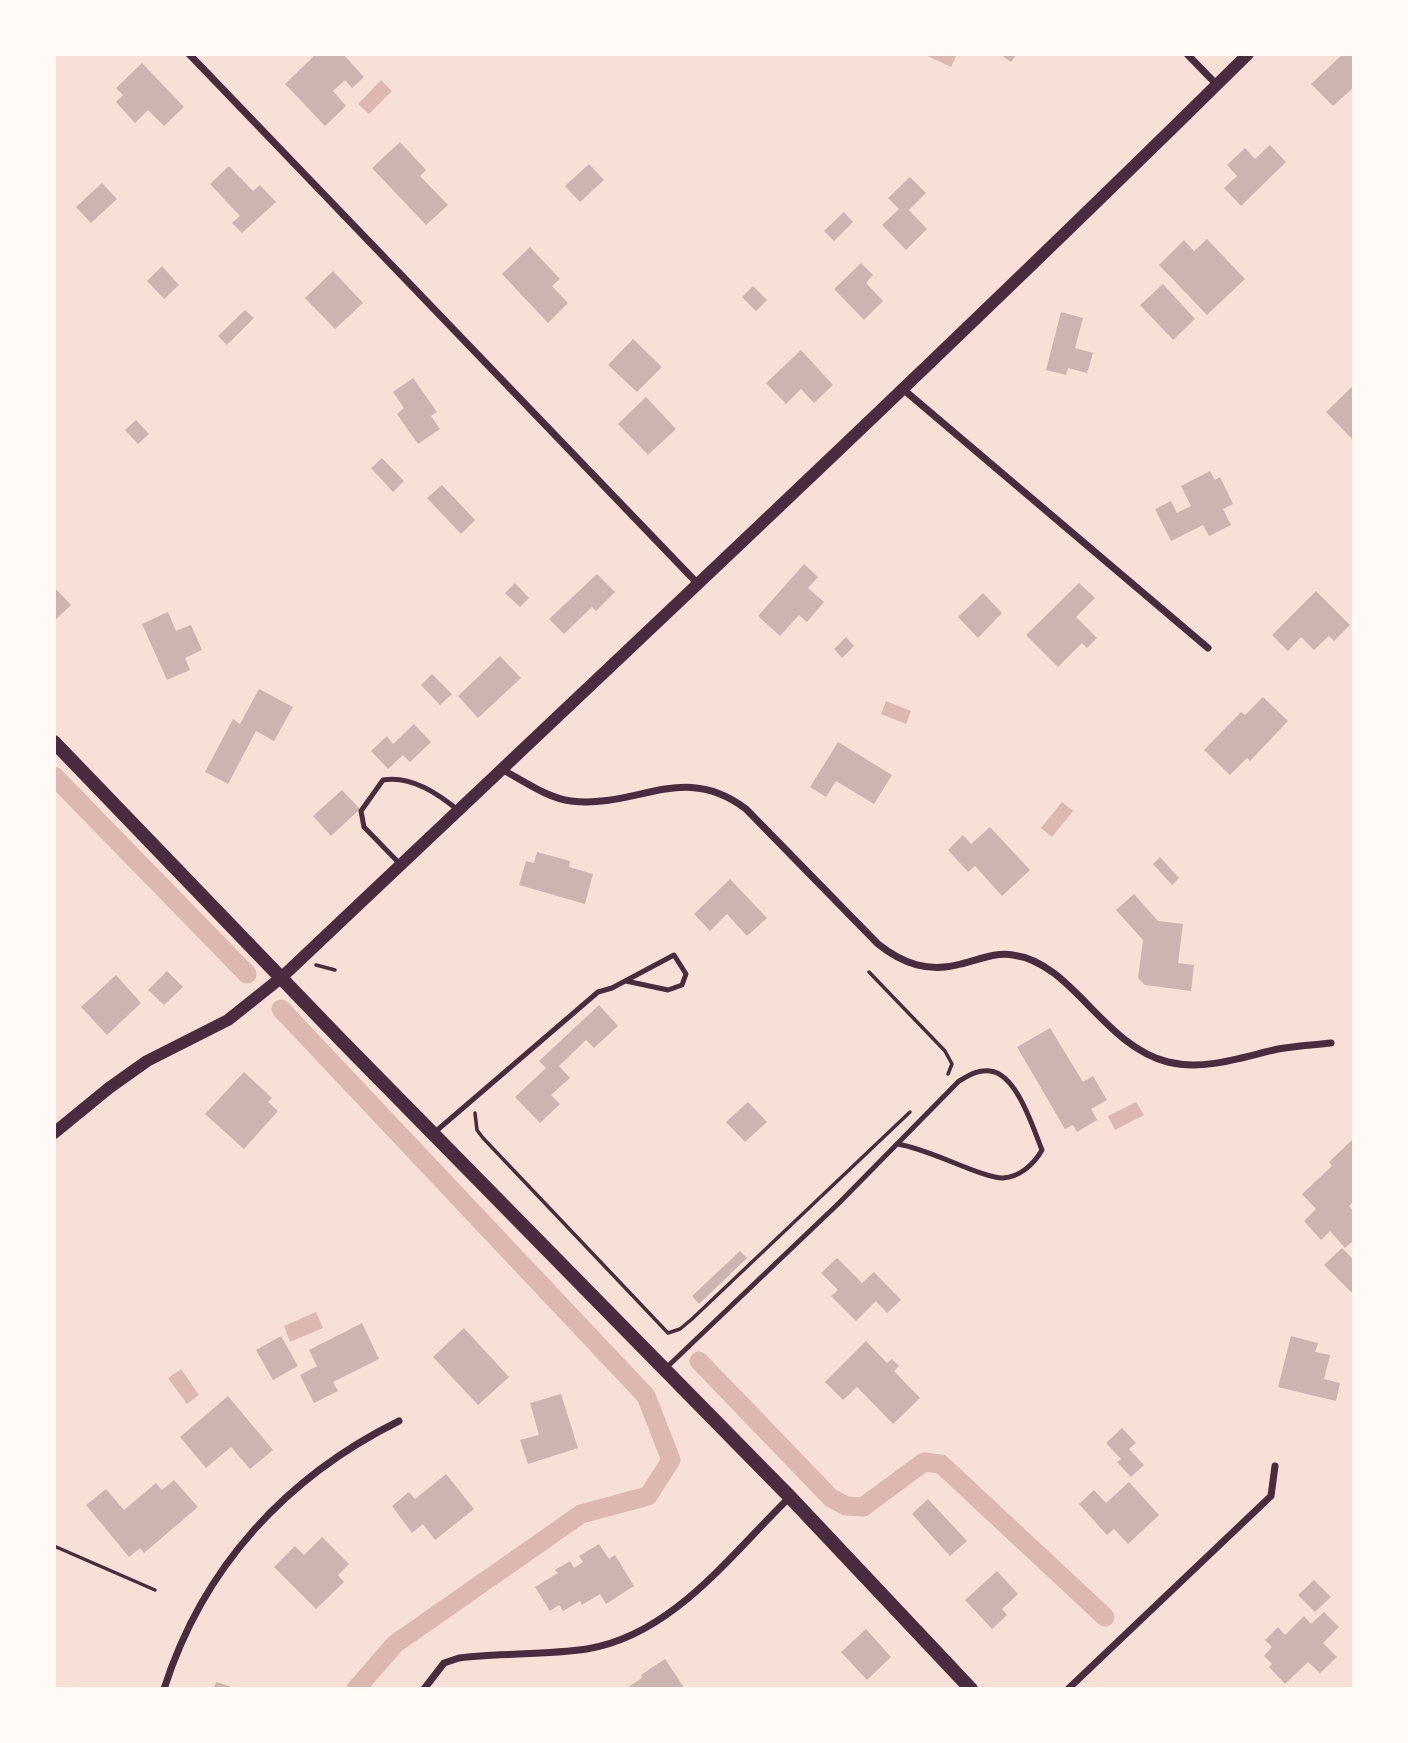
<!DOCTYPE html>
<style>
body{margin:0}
#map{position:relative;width:1408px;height:1743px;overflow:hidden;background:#f7e1d7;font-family:Karla,sans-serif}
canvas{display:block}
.frame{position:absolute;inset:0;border:56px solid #fffaf5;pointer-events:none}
</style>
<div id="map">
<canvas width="1408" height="1743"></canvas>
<div class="frame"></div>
</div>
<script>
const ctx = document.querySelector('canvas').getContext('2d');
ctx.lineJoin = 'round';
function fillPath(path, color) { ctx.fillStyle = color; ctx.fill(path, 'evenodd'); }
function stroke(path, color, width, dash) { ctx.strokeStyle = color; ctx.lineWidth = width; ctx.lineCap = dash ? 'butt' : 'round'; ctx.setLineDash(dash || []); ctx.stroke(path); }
fillPath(new Path2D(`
 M923,54H957L951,67Z
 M381,80L392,91L369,114L358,104Z
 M886,701L911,711L906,724L881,714Z
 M1062,802L1073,811L1052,837L1041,828Z
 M1136,1102L1144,1115L1115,1130L1108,1116Z
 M316,1312L323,1328L290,1342L284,1326Z
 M181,1369L199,1395L187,1404L168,1378Z`), '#dcb8b0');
stroke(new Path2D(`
 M54,776L247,974
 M281,1009L646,1396L671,1460L648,1496L581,1514L395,1644L356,1689
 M699,1361L831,1498L846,1506L863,1507L924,1462L941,1464L1105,1617`), '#dcb8b0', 19);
fillPath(new Path2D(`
 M316,54H343L364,77L352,88L345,80L333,91L346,106L325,126L285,84Z
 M1000,54H1017L1011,62Z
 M1343,54H1354V87L1333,106L1311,84Z
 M142,63L184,107L164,126L148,110L135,123L116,102L123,95L116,88Z
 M400,142L426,170L420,176L448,205L426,225L372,168Z
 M1270,145L1286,162L1241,206L1224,188L1237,176L1227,165L1245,148L1255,159Z
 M589,164L604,180L580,202L565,186Z
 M229,166L253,191L260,185L276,202L242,233L232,223L240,216L210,184Z
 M910,177L926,193L909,210L927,229L906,250L882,225L899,209L888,198Z
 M102,183L117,199L91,223L76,207Z
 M844,212L853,222L834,241L824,231Z
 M1207,239L1245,279L1207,315L1159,265L1184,240L1194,251Z
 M530,247L560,279L552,286L568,303L548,323L502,274Z
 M861,263L873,275L866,283L883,301L864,320L834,289Z
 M162,266L179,285L164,299L147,281Z
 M333,271L363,303L335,329L305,298Z
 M1163,284L1195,319L1173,340L1140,305Z
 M753,286L767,300L756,311L742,297Z
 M245,310L254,318L227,345L218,336Z
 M1061,312L1083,318L1075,348L1093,353L1087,373L1068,368L1066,375L1046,370Z
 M633,339L662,367L637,392L608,365Z
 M801,350L833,385L814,403L801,389L786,404L766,383Z
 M413,378L437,412L431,416L440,429L418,444L397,414L404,408L393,392Z
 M1354,385V441L1326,412Z
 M646,397L676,429L648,455L618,424Z
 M136,420L149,434L138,444L125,430Z
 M382,458L404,481L393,492L371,468Z
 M1210,471L1215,480L1220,477L1233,504L1223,509L1231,525L1209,536L1203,525L1171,541L1155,509L1171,501L1177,513L1191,506L1181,486Z
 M442,485L475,520L461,534L427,498Z
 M804,564L818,577L808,588L824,602L807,622L799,615L780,636L758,616Z
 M597,574L615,592L596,611L592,607L564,634L549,619Z
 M515,583L529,598L520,607L505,593Z
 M1079,583L1095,598L1076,617L1097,638L1087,648L1082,643L1058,667L1026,635Z
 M54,587L71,605L54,621Z
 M1316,591L1350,625L1334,641L1329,636L1314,650L1301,637L1288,651L1272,635Z
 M983,593L1002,613L978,638L958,617Z
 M168,612L176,631L191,625L202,650L185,658L190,670L167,680L142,624Z
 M846,637L854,646L842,658L834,649Z
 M500,656L521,678L478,718L458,696Z
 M432,674L452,694L440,705L421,685Z
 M259,689L293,707L274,741L256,731L228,784L205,772L233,719L240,724Z
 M1263,697L1288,721L1250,761L1247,758L1230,775L1204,750L1241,712L1245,715Z
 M414,724L431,742L410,762L403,755L388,769L371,751L387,736L393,744Z
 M838,742L892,775L874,804L836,781L826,797L810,787Z
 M342,790L360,809L331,836L313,816Z
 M990,827L1030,870L1002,896L975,866L968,872L948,850L963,835L971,844Z
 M537,852L570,861L569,867L593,874L585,904L519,885L526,861L534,863Z
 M1160,857L1179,878L1172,885L1153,864Z
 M730,879L767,918L747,936L727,914L710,931L694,914Z
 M1134,894L1158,921L1183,924L1178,963L1194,965L1191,991L1145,985L1138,978L1143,940L1116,910Z
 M167,971L183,987L164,1005L148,990Z
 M116,975L141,1003L107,1035L81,1007Z
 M599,1005L618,1026L594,1048L586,1040L559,1066L570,1078L551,1095L560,1104L540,1123L515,1097L546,1068L539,1061Z
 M1050,1028L1083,1082L1093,1076L1107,1100L1091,1109L1097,1120L1077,1132L1073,1125L1065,1129L1017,1047Z
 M244,1072L272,1098L268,1102L278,1111L244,1149L205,1114Z
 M748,1102L767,1122L745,1142L726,1122Z
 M1352,1140L1354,1201L1349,1206L1354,1212V1240L1345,1248L1330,1231L1321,1240L1304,1221L1316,1209L1302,1194L1332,1166L1329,1162Z
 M1342,1248L1354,1260V1295L1324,1265Z
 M740,1251L747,1258L699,1304L692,1296Z
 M837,1258L862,1283L874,1272L901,1300L887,1313L876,1301L856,1321L831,1296L838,1290L821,1273Z
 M362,1323L379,1359L333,1382L338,1391L314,1403L300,1375L317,1366L309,1350Z
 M464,1328L509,1377L478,1405L433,1357Z
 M281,1336L298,1366L273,1380L256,1350Z
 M1291,1336L1318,1343L1315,1352L1330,1355L1324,1379L1340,1383L1336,1401L1278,1387Z
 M866,1341L887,1363L892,1359L899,1366L894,1371L920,1398L893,1424L857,1387L843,1400L825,1382Z
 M561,1394L578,1448L528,1464L520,1440L539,1435L530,1403Z
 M228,1396L273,1450L250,1469L231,1447L206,1468L180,1437Z
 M1122,1428L1136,1443L1129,1449L1144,1465L1131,1477L1117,1462L1121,1459L1106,1443Z
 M446,1474L474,1509L435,1540L423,1524L412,1533L392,1506L409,1492L415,1499Z
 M174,1480L198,1507L144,1553L140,1548L129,1557L86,1505L106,1489L124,1510L156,1483L162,1490Z
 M1129,1482L1159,1515L1128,1544L1114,1529L1107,1535L1079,1504L1094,1490L1106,1503Z
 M928,1499L967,1541L950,1556L912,1514Z
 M322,1537L349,1564L338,1575L344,1582L316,1609L274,1567L295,1546L304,1555Z
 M599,1544L609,1559L615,1555L634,1586L606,1604L600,1594L582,1605L580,1601L563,1611L559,1605L550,1611L535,1587L558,1573L555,1570L570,1561L574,1568L583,1562L579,1556Z
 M997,1571L1018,1594L1002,1609L1007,1615L992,1629L965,1600Z
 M1314,1580L1331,1597L1315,1612L1298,1595Z
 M1324,1612L1339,1627L1323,1643L1337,1657L1320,1673L1308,1662L1285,1684L1269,1667L1272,1664L1264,1656L1272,1647L1265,1640L1278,1627L1285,1635L1304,1616L1311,1624Z
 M866,1629L891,1657L867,1680L841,1652Z
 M665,1659L685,1689H625L642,1678L641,1675Z
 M216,1682L235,1688V1689H214Z`), '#ccb4b1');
stroke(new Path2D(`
 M316,965L335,970
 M869,972L945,1051L952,1064L948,1074
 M475,1113L477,1130L483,1138L668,1333L680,1329L692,1319L910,1112
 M54,1546L155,1590`), '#4a2c40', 3.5);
stroke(new Path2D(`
 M401,865L364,827L361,811L383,780C410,775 439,794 459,811
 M435,1132L598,992L612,988L674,955L686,974L682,985L668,990L626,981
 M666,1368L839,1203L959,1081C968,1076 978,1069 990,1071C1017,1074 1033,1128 1042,1150C1034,1164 1020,1177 1003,1178C981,1178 928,1148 897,1144`), '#4a2c40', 5);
stroke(new Path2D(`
 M189,54L699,585
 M1187,54L1217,85
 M904,390L1208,648
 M503,770C524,781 547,798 571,801C637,809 683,761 746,809L878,944C903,964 929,973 961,964C979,960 994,952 1013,955C1073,963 1102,1045 1168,1062C1205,1071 1242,1057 1278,1049C1295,1046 1313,1045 1331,1043
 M164,1689C203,1567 286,1477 399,1421
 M424,1689L444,1663L459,1658C501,1653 545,1655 587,1649C673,1635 731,1554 790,1497
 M1068,1689L1271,1496L1275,1466`), '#4a2c40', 7);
stroke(new Path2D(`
 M54,1133L109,1088L147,1061L228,1020L282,977C606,670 931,367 1248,54`), '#4a2c40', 12);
stroke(new Path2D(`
 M54,742L340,1039L790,1497L971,1689`), '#4a2c40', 14);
</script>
